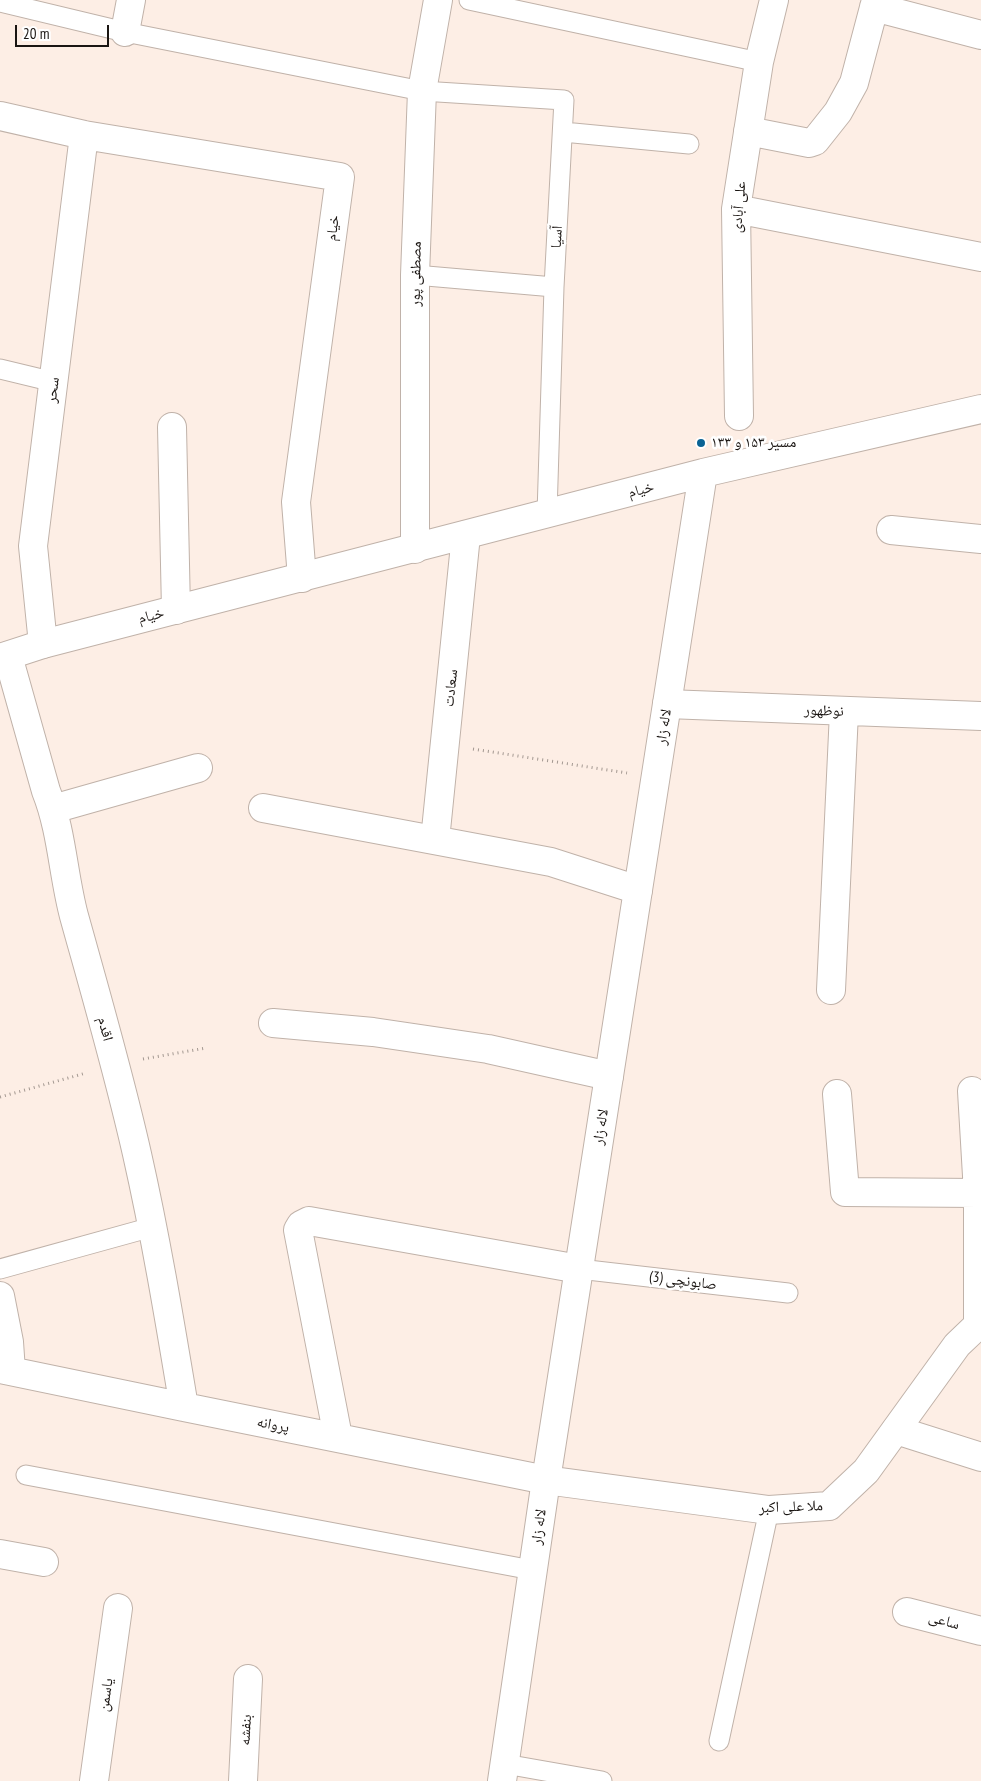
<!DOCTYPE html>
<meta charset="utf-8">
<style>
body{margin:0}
#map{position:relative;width:981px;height:1781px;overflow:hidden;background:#fdeee5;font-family:"PT Sans Narrow",sans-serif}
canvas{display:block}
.scale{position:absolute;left:15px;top:25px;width:94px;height:22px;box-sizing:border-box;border:2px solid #1a1512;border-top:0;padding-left:6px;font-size:15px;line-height:18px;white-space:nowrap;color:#1a1512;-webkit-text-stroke:4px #fff;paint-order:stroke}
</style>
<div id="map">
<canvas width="981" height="1781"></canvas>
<div class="scale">20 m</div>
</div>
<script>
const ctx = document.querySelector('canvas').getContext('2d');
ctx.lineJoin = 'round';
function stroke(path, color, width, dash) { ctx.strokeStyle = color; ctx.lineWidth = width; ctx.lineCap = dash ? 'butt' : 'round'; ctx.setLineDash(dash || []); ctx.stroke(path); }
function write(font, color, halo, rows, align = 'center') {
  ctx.font = font + ' "PT Sans Narrow","Noto Naskh Arabic",sans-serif'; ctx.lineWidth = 5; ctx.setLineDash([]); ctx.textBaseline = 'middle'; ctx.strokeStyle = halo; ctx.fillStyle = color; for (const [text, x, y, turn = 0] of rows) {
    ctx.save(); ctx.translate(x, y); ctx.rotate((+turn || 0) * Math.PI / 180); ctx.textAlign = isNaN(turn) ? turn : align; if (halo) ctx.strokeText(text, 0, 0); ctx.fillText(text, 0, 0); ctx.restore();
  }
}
const service = new Path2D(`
 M469,0L759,62
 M0,2L125,32L422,91L564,100L554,287L547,514
 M563,132L689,144
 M415,275L554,287
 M0,369L54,382
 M0,1269L152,1227
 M579,1269L788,1293
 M26,1475L532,1570
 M719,1741L769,1510
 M505,1764L602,1781`);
const minor = new Path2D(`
 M874,7L981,35
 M125,32L131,0
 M0,116L84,135L340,177L296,502L302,578
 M748,131L809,143L815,141L838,112L854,83L876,0
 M736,209L981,257
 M739,416L736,209L759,62L774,0
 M172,427L176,610
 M891,530L981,539
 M415,549V275L422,91L438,0
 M43,644L33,546L84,135
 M8,656L46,791C62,831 63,875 74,916C96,995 119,1074 137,1154C156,1238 170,1323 184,1407
 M667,704L981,716
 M263,808L551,862L638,890
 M53,809L198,768
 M435,840L466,535
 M831,990L844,712
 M273,1023L373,1032L488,1049L609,1076
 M972,1091L978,1193V1323
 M837,1094L845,1192L978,1193
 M0,1296L9,1342L11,1371
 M0,1369L184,1407L546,1480
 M896,1430L981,1457
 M338,1437L298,1230L301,1225L309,1221L579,1269
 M0,1554L44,1562
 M907,1612L981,1631
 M94,1781L118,1608
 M243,1781L248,1679`);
const tertiary = new Path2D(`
 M546,1480L769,1510L829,1506L866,1471L957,1345L981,1322`);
const secondary = new Path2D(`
 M0,658L43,644L703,473L981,409
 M502,1781L546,1480L703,473`);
stroke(service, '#c0b2a9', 21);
stroke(minor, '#c0b2a9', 30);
stroke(tertiary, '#c0b2a9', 30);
stroke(secondary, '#c0b2a9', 30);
stroke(new Path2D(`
 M473,749L627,773
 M143,1059L206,1048
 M0,1097L86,1073`), '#a39891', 3, [1, 4]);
stroke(service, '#fff', 19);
stroke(minor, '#fff', 28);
stroke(tertiary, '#fff', 28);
stroke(secondary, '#fff', 28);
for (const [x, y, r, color] of [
 [701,443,5,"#0a6394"]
]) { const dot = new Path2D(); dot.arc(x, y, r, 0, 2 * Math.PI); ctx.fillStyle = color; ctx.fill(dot); stroke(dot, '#fff', 2); }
write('15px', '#1a1512', '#fff', [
 ["علی آبادی",739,207,-85],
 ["خیام",333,228,-82],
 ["آسیا",557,237,-87],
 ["مصطفی پور",416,274,-89],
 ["سحر",53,390,-83],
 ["خیام",641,490,-15],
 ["خیام",151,616,-14],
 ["سعادت",451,688,-84],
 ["نوظهور",824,711,2],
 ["لاله زار",664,727,-81],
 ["اقدم",105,1029,75],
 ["لاله زار",601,1127,-81],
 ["صابونچی (3)",683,1281,7],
 ["پروانه",273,1425,11],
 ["ملا علی اکبر",791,1507,-2],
 ["لاله زار",539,1527,-82],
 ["ساعی",944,1621,15],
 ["یاسمن",106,1695,-82],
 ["بنفشه",246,1730,-87]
]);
write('15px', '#1a1512', '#fff', [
 ["مسیر ۱۵۳ و ۱۳۳",711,443]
], 'left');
</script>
